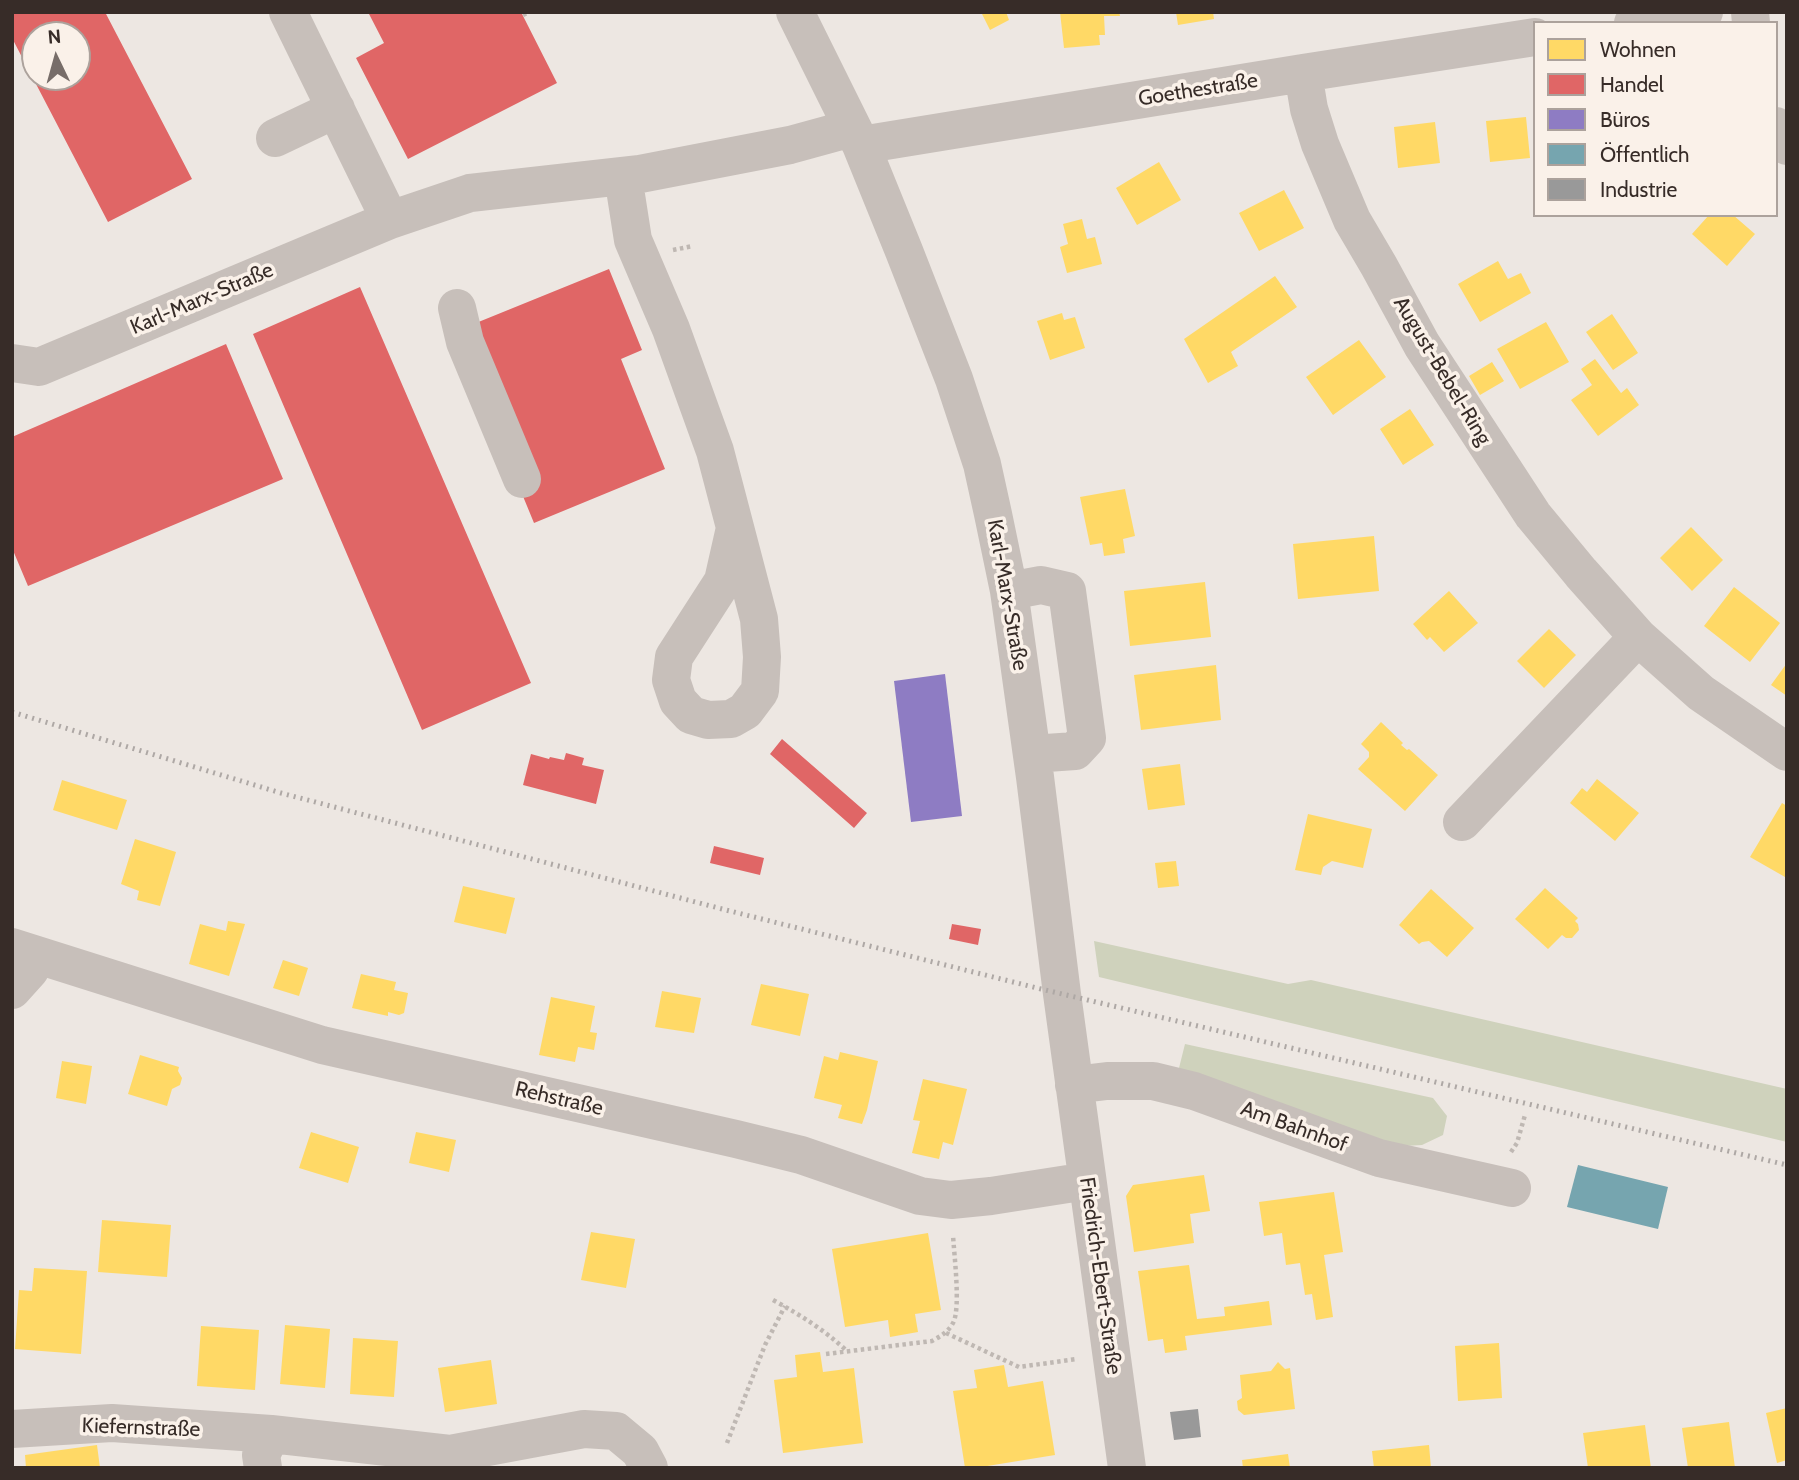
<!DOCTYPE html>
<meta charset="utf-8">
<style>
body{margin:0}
#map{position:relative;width:1799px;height:1480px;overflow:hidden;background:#ede7e2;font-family:Cabin,sans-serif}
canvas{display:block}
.frame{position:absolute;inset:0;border:14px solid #372c28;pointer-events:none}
.legend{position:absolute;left:1533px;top:21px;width:245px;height:196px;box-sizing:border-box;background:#faf1e9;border:2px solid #aca29c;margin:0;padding:9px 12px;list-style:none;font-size:21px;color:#372c28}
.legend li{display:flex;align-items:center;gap:14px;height:35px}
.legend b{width:35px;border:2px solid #aca29c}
.north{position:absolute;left:21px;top:21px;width:70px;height:70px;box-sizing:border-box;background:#faf1e9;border:2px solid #aca29c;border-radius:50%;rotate:355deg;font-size:19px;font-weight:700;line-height:28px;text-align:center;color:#372c28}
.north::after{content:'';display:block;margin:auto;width:24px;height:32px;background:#776d69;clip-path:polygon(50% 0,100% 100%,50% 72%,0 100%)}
</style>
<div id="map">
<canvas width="1799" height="1480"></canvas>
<div class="frame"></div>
<ul class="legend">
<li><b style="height:19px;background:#ffd966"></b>Wohnen</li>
<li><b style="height:19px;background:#e06666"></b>Handel</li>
<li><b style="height:19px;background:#8e7cc3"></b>Büros</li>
<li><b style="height:19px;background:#76a5af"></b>Öffentlich</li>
<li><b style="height:19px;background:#999"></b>Industrie</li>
</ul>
<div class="north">N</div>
</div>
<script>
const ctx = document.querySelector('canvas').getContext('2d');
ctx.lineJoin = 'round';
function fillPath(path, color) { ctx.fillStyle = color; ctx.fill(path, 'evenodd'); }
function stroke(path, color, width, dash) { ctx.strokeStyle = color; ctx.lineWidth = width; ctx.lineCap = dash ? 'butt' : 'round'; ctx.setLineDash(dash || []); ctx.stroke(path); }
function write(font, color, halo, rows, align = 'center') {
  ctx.font = font + ' Cabin,sans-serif'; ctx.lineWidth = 7; ctx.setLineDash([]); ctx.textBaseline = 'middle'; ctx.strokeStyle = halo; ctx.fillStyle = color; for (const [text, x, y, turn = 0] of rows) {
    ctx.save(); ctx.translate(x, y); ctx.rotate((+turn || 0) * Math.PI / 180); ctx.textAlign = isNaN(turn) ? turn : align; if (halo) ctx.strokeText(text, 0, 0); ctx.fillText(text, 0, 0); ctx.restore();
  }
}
fillPath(new Path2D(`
 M1094,941L1288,984L1311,980L1787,1089V1142L1099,977Z
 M1185,1044L1433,1098L1447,1116L1443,1135L1422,1145L1385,1147L1178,1072Z`), '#cfd2bc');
fillPath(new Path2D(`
 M981,12H1006L1009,20L990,30Z
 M1060,12H1119L1120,16H1104L1105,35H1099L1100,45L1064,48Z
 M1176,12H1213L1214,19L1178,25Z
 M1526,117L1530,158L1490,162L1486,121Z
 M1435,122L1440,163L1398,168L1394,127Z
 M1159,162L1181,200L1137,225L1116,188Z
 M1284,190L1304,228L1259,251L1239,213Z
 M1709,215H1733L1755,234L1727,266L1692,234Z
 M1082,219L1087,239L1095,237L1102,264L1067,273L1060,247L1068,244L1063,224Z
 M1498,261L1508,279L1521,273L1531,293L1480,322L1458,284Z
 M1275,276L1297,307L1231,352L1238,366L1208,383L1184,339Z
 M1062,313L1064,320L1075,317L1085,348L1050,360L1037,321Z
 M1612,314L1638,353L1613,370L1586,332Z
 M1546,322L1569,362L1520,389L1497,349Z
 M1359,340L1386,377L1333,415L1306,377Z
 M1595,359L1621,393L1627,388L1639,405L1598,436L1571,400L1592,385L1581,369Z
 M1492,362L1504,381L1480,395L1469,376Z
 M1410,409L1434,445L1403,465L1380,429Z
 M1125,489L1135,536L1123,539L1125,553L1104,556L1102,543L1090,545L1080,497Z
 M1691,527L1723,560L1692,591L1660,558Z
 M1374,536L1379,591L1298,599L1293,544Z
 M1205,582L1211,637L1130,646L1124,591Z
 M1734,587L1780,623L1750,662L1704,626Z
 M1449,591L1478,623L1444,652L1430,637L1427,640L1413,624Z
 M1549,629L1576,655L1544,688L1517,661Z
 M1787,663V696L1771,685Z
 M1216,665L1221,720L1141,730L1134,675Z
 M1381,722L1403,743L1401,745L1407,750L1409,749L1438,775L1405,811L1358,769L1369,757V752L1361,744Z
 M1180,764L1185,805L1148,810L1142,769Z
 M1597,779L1639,813L1615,841L1570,803L1582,788L1587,792Z
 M62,780L127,800L117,830L53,810Z
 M1782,803L1787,806L1785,877L1750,857Z
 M1308,814L1372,829L1363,868L1332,861L1323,867L1321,875L1295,870Z
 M135,839L176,852L160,906L137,900L139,891L121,884Z
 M1176,861L1179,886L1158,888L1155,863Z
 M463,886L515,898L506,934L454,922Z
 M1545,888L1578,918L1575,921L1578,924L1579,930L1572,938H1566L1562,935L1548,949L1515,919Z
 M1431,889L1474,928L1447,957L1429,941L1422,942L1419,944L1399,925Z
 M228,921L245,924L229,976L189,964L200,924L226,931Z
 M283,960L308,968L299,996L273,988Z
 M361,974L396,982L394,990L408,993L404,1013L399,1015L388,1012V1016L352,1008Z
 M761,984L809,994L800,1036L751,1025Z
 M662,991L701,998L694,1033L655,1027Z
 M551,997L595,1006L590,1032L597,1033L594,1050L578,1047L575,1062L539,1055Z
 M840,1052L878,1061L867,1110L862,1124L838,1118L842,1105L814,1098L824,1056L838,1060Z
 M140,1055L179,1067L178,1071L182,1078L180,1085L172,1089L167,1106L128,1094Z
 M62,1061L92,1066L86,1104L56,1098Z
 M923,1079L967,1089L953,1145L943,1142L939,1159L912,1153L920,1121L913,1120Z
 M311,1132L359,1147L348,1183L299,1168Z
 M416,1132L456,1140L449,1172L409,1163Z
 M1204,1175L1210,1211L1190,1214L1194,1243L1134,1252L1126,1196L1133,1185Z
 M1334,1192L1343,1252L1324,1255L1333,1317L1316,1320L1312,1294L1305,1295L1300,1263L1286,1265L1282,1233L1264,1236L1259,1202Z
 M102,1220L171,1225L167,1277L98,1272Z
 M591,1232L635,1239L626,1288L581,1280Z
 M928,1233L941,1310L915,1314L918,1332L890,1337L888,1320L845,1327L832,1249Z
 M1189,1265L1197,1319L1225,1316L1224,1307L1269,1301L1272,1325L1185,1336L1187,1350L1165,1353L1163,1339L1148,1341L1138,1271Z
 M34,1268L87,1271L81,1354L15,1349L19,1290L32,1291Z
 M285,1325L330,1329L325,1388L280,1384Z
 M201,1326L259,1330L255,1390L197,1386Z
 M353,1338L398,1341L394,1397L350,1394Z
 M1499,1343L1502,1398L1458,1401L1455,1346Z
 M820,1352L823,1372L854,1368L863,1443L783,1453L774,1380L797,1377L795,1355Z
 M491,1360L497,1404L445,1412L438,1368Z
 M1278,1362L1285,1369L1290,1368L1295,1409L1244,1415L1238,1410L1237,1401L1242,1398L1240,1375L1271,1371Z
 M1004,1365L1008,1387L1043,1381L1055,1455L975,1468H965L953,1391L977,1388L974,1370Z
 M1787,1408V1460L1777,1463L1766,1413Z
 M1729,1422L1735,1468H1688L1682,1428Z
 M1645,1425L1651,1468H1588L1583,1433Z
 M97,1445L100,1468H26L25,1455Z
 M1429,1445L1431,1468H1374L1372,1451Z
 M1288,1454L1290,1468H1243L1242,1460Z`), '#ffd966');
fillPath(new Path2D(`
 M12,12H105L192,179L108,222L12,38ZM35,35H77V77H35Z
 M368,12H521L557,83L408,159L356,58L384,43Z
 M609,269L642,350L621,359L665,469L534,523L520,489L476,323Z
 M360,287L531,683L422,730L253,334Z
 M226,344L283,479L28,586L12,548V437Z
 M782,739L867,813L854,828L770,754Z
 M566,753L584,758L582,765L604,770L596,804L523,785L531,754L549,759L550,757L564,760Z
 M714,846L764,858L760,875L710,863Z
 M952,924L981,929L978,945L949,939Z`), '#e06666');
fillPath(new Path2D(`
 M945,674L962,816L911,822L894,681Z`), '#8e7cc3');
fillPath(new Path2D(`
 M1578,1165L1668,1187L1658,1229L1567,1207Z`), '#76a5af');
fillPath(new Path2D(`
 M1198,1409L1201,1437L1174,1440L1170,1412Z`), '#999');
stroke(new Path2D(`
 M523,15L529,12
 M673,250L693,246
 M1511,1152L1517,1143L1525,1115
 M773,1300C802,1316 823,1329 847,1351
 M946,1333L1019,1367L1077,1359
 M826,1354L932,1341C941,1336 948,1332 953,1323C961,1309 954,1254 953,1235
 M727,1443L765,1345L785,1306`), '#bfb8b3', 4.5, [3.5, 3.5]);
stroke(new Path2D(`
 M288,12L390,220
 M795,12L861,145L904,251L954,379L982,464L993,514L1009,591L1017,648L1035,777L1062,994L1127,1468
 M1750,12L1751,23
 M1633,23L1704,12
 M1303,73L1309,109L1320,144L1352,220L1379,266L1422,345L1533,515L1581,573L1638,637L1701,693L1787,752
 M1776,126L1787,146
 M275,138L336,109
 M861,145L1303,73L1535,37
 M623,176L633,240L671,329L715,451L759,619L762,657L760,691L745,711L731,719L708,720L691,715L678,701L671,680L674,657L723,581L735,528
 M457,308L465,342L522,479
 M12,363L39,367L390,220L470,193L640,174L790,145L852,128
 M1009,591L1041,585L1067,591L1087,738L1075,751L1032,754
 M1462,822L1638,637
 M12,947L322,1045L736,1139L801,1155L920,1196L951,1200L991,1196L1087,1181
 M12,990L30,970L37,955
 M1074,1085L1107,1081H1153L1194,1091L1379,1158L1512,1188
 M12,1429L112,1423L271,1434L450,1454
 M426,1463L450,1454L584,1429L616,1431L640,1451L649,1468
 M263,1468L261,1455L271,1434`), '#c7bfba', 38);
stroke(new Path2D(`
 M12,712L281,793L726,910L1041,989L1787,1165`), '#aea8a5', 5, [2, 5]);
write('21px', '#372c28', '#faf1e9', [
 ["Goethestraße",1198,90,-9],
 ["Karl-Marx-Straße",202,299,-23],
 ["August-Bebel-Ring",1442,371,59],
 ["Karl-Marx-Straße",1007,595,80],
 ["Rehstraße",559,1099,13],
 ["Am Bahnhof",1294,1127,20],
 ["Friedrich-Ebert-Straße",1100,1276,82],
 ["Kiefernstraße",141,1428,2]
]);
</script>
